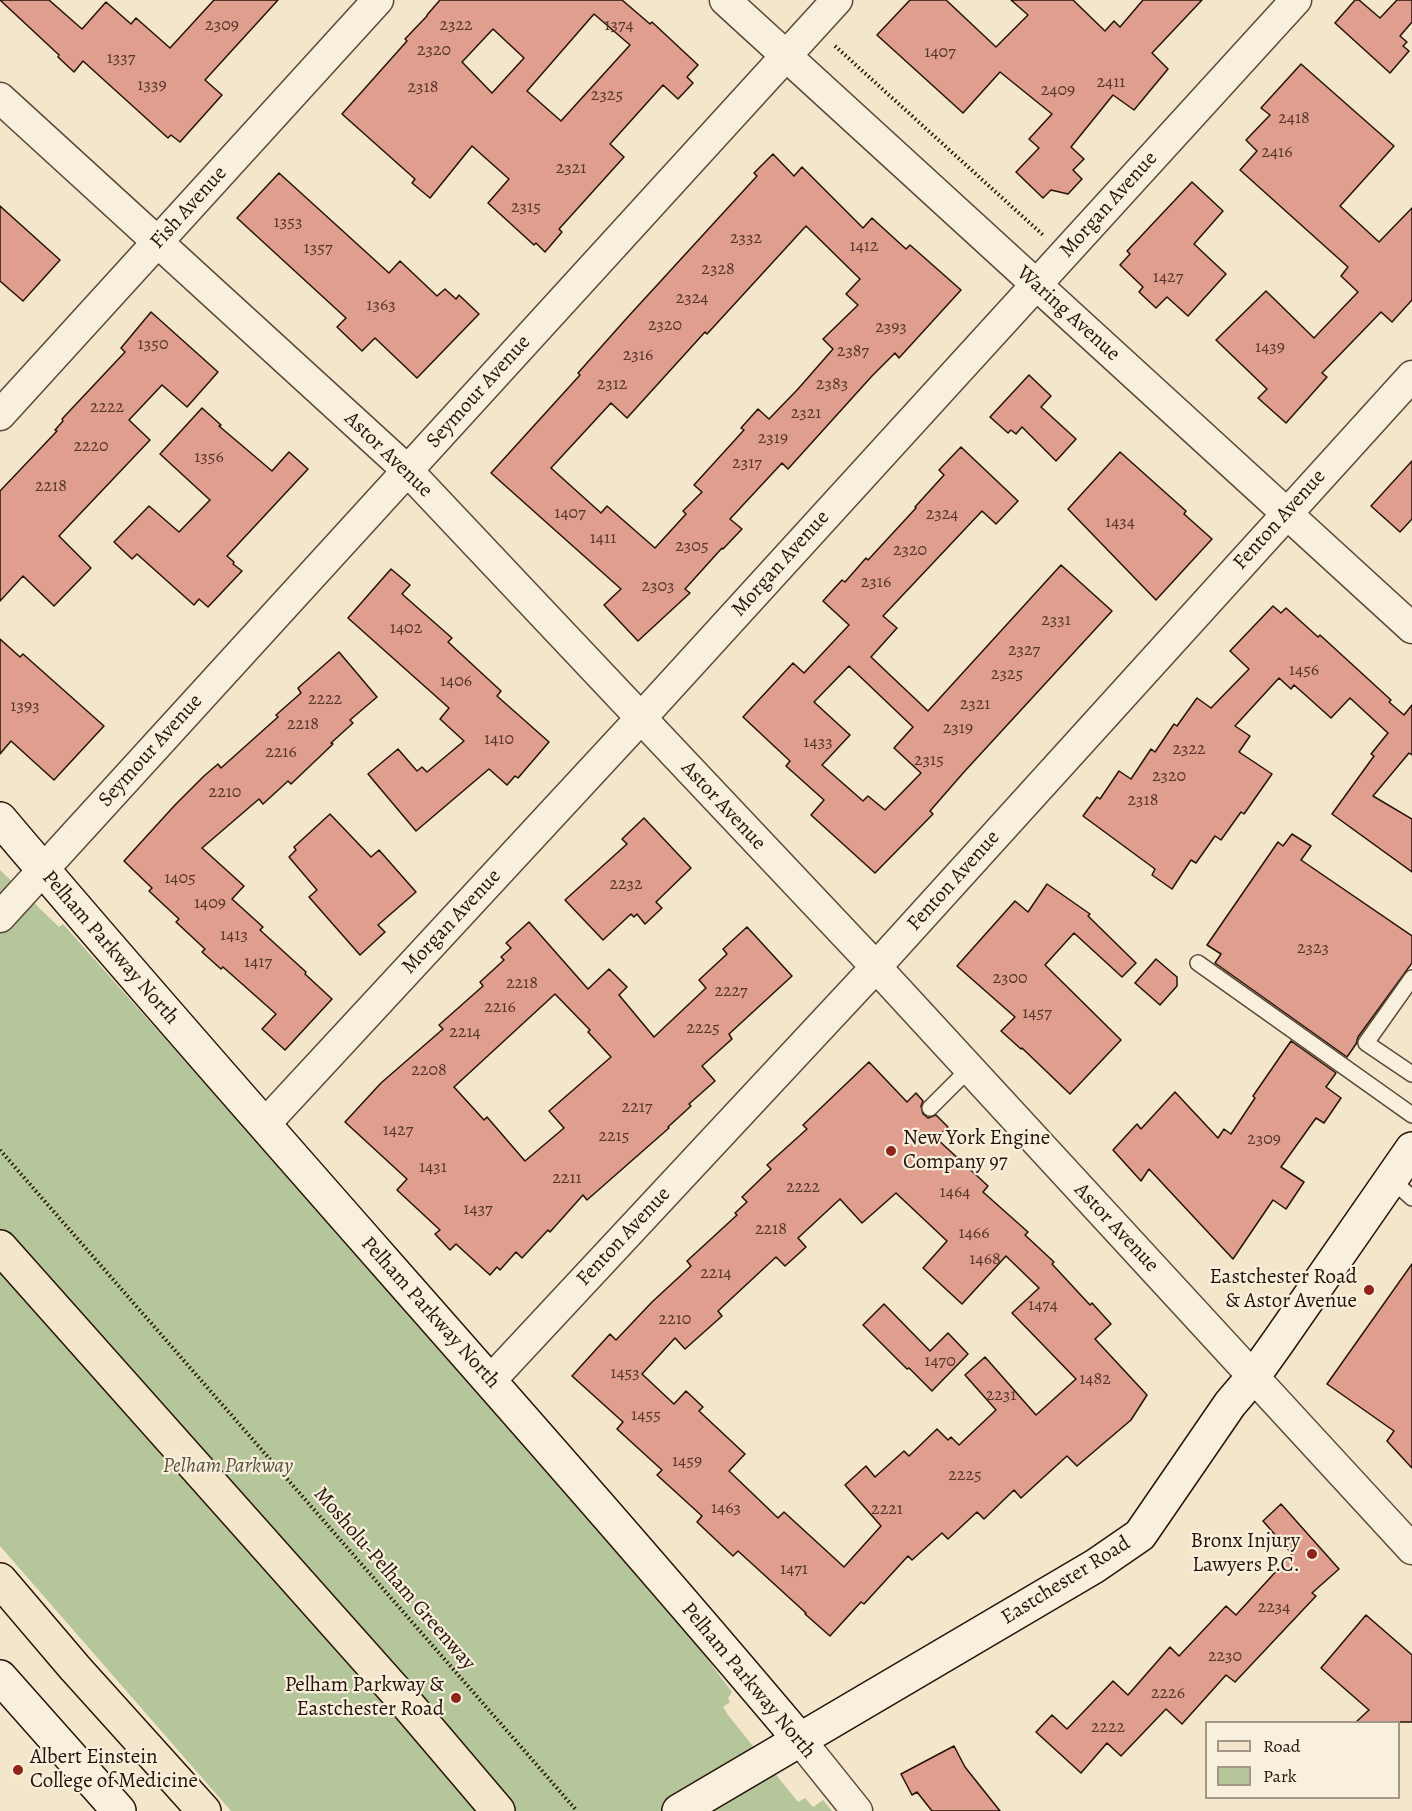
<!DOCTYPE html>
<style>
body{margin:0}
#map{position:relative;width:1412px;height:1811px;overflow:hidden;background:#f4e6ca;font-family:Alegreya,serif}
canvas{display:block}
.legend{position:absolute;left:1205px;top:1721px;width:195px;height:78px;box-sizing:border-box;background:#f8efdd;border:2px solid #a49788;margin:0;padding:8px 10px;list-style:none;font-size:18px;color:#261309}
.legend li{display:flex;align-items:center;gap:12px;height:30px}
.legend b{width:30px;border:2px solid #a49788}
</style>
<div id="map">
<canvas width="1412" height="1811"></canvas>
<ul class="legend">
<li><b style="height:8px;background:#f4e6ca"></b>Road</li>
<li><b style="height:16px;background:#b6c69b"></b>Park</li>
</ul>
</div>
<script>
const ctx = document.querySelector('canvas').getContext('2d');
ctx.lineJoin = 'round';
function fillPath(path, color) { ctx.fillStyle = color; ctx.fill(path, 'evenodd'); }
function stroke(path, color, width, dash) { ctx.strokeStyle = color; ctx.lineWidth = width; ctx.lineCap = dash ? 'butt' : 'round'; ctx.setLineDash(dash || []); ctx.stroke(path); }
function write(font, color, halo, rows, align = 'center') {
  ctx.font = font + ' Alegreya,serif'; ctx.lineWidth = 4.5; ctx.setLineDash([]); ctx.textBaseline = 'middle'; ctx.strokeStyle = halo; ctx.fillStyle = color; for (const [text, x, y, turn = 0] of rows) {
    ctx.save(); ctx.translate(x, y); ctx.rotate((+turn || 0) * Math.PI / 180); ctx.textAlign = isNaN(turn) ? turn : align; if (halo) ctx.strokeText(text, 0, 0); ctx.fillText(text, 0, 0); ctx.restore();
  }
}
fillPath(new Path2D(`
 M0,870L59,927L63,924L657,1592L732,1692L728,1698L730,1702L723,1707L728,1715L798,1802L805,1798L813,1807L823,1800L832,1811H231L0,1546Z`), '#b6c69b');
const building = new Path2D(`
 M0,0H49L82,29L106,2L131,24L136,18L170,48L214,0H278L205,80L222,95L180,142L171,135L168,138L83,61L74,72L58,57L59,55Z
 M440,0H622L650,24L652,22L698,65L687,77L693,83L678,99L663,85L610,144L624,157L559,229L562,232L545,252L536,243L534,245L488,203L509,179L472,146L430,198L412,183L415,179L342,114L407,41L405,39L427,16V15ZM594,14L630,45L561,121L527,91ZM493,29L524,58L492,93L462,62Z
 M910,0H946L996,47L1028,15L1011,0H1073L1105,31L1114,21L1120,27L1143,0H1202L1152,53L1168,69L1134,110L1113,95L1071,147L1084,159L1073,170L1082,179L1068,194L1051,190L1043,198L1016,172L1039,148L1029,139L1052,114L1000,72L963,113L877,35Z
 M1355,0H1359L1380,18L1397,0H1412V22L1400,36L1407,42L1403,46L1409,51L1390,73L1335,23Z
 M1301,64L1394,146L1340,206L1379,242L1412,208V300L1392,322L1381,312L1322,373L1327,377L1286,423L1258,398L1267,389L1216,340L1266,291L1314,338L1358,292L1341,276L1348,267L1240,170L1257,151L1246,140L1270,115L1261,108Z
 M773,154L794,176L802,167L863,228L872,218L906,249L910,245L961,290L899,358L895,353L872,376L788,469L782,463L730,519L742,529L723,549L722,548L685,589L690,593L638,641L604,605L621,589L491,473L580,375L578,373L626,319L757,176L754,173ZM806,226L860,279L846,294L858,305L823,339L833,349L798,389L769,419L758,409L741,428L744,430L694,485L702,492L683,511L686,514L655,548L607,506L601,513L551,468L611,403L627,418L705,332L707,334Z
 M279,173L389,273L400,261L437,296L445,289L456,299L459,295L479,314L417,378L375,338L362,351L337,327L346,318L237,218Z
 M1192,182L1223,211L1194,244L1226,274L1188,316L1167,297L1156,308L1139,292L1143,287L1120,265L1130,254L1127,251Z
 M0,206L60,260L23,301L0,281Z
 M151,312L218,372L187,407L162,385L129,420L150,440L59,536L91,568L54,606L23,576L0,601V491L57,431L55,430L63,421L62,419L125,352L121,348Z
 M1029,375L1051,396L1041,407L1076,439L1056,461L1022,427L1016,434L1011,430L1008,433L990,417Z
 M202,408L221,425L219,426L272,471L289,452L308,469L227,556L234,562L233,564L242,571L208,607L199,599L194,605L137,554L132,559L114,542L149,506L179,532L210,500L160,454Z
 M961,447L1018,501L996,524L982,511L883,616L897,628L871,657L928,711L1061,565L1112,611L964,772L930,811L933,814L875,873L811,815L824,800L786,766L790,761L743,717L793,663L804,673L849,625L823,601L842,580L845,582L866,558L868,560L916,508L915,507L944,475L939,470ZM849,666L913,727L894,748L921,773L885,810L868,796L863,801L822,765L850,735L814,702Z
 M1120,452L1186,511L1184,514L1212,539L1156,600L1068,509Z
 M1412,461V519L1400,532L1371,506Z
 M391,569L410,585L402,594L452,638L448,642L501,691L497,696L549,742L518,778L515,776L507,785L489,769L416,831L368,774L398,749L417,771L422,767L427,772L464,741L440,719L449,708L348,618Z
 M1273,606L1281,613L1286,608L1318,637L1320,635L1391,700L1389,702L1404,715L1412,705V755L1409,753L1373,796L1412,819V872L1332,814L1374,756L1371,754L1388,733L1350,698L1331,718L1302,692L1294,685L1291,689L1279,678L1235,726L1250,736L1239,752L1272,774L1244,814L1241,812L1221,840L1215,836L1196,863L1191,860L1172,889L1152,875L1155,869L1083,816L1097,797L1100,799L1119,771L1131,779L1151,749L1155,752L1174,724L1177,726L1197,698L1211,708L1249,669L1230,651Z
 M0,639L20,657L23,654L104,726L54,780L11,741L0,754Z
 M339,652L377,697L350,720L353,723L331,743L333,744L291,784L288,781L263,804L259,799L202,848L244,886L232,899L263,927L260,930L306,972L305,974L332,999L285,1050L262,1029L276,1014L223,967L221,969L202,952L205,949L176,922L179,919L149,891L152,888L124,861L175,805L204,776L218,764L221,768L278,717L276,715L301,693L298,688Z
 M330,814L371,857L379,850L416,892L378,925L385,932L360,955L309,897L317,890L289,857L296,850L294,847Z
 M644,818L691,868L656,902L662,908L645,924L637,914L634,917L631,914L603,940L565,900L627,844L622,839Z
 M1292,834L1311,846L1301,860L1412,936V963L1358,1037L1356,1044L1347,1057L1215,963L1221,954L1207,945L1278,842L1283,846Z
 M1047,884L1090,914L1088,916L1136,963L1122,977L1074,933L1045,965L1121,1040L1070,1094L1022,1048L1021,1049L1001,1031L1015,1017L957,966L1015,901L1028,912Z
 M529,922L588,989L609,969L627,987L619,995L654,1037L706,988L699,980L727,954L723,949L747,927L792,976L729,1034L732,1039L702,1066L715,1081L689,1104L691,1106L668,1127L669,1128L587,1200L583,1195L550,1232L548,1230L522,1258L516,1252L500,1270L497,1267L490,1275L456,1244L450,1250L435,1234L440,1230L397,1190L407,1179L345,1122L381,1083L443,1029L439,1025L483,986L480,982L504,960L501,957L511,948L506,943ZM555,994L590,1030L588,1032L611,1057L549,1111L564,1128L525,1161L487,1117L484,1120L454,1087Z
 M1156,959L1177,977V986L1160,1005L1135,983Z
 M1291,1041L1336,1073L1326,1087L1341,1098L1324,1123L1316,1118L1281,1167L1304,1182L1286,1209L1273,1200L1233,1259L1149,1169L1141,1181L1113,1150L1137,1124L1141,1129L1175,1092L1218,1138L1224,1129L1231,1134L1255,1098L1253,1096Z
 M869,1062L907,1102L916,1093L923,1101L921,1106L923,1114L928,1118L936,1115L948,1127L936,1138L988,1186L983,1192L1028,1232L1025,1235L1054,1262L1052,1264L1090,1305L1092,1303L1111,1324L1095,1339L1147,1395L1131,1420L1077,1466L1067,1456L1021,1498L1014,1490L984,1519L977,1512L948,1539L942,1533L912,1560L908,1556L864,1604L861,1602L830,1636L805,1614L806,1613L738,1551L733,1556L697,1522L702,1516L657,1475L662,1470L617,1429L623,1422L572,1376L610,1334L616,1340L652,1302L691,1266L687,1261L737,1215L735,1213L747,1202L742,1197L771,1169L767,1165L807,1129L803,1125ZM896,1193L947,1241L923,1268L962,1304L1006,1256L1039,1288L1012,1313L1076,1379L1036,1415L985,1357L965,1375L996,1410L959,1445L951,1437L948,1440L937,1429L909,1456L904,1451L875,1477L866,1466L845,1485L881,1526L844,1567L784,1512L778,1518L729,1471L745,1454L699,1411L703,1407L686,1391L674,1404L642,1374L675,1338L685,1349L722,1316L718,1311L776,1257L785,1266L806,1247L798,1238L840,1199L862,1223Z
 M1412,1264V1468L1387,1441L1394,1431L1327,1384Z
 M884,1304L930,1351L948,1333L968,1354L932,1391L909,1368L907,1369L863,1325Z
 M1281,1504L1339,1569L1312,1593L1316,1596L1235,1682L1226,1675L1182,1724L1166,1709L1121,1756L1107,1743L1081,1773L1036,1732L1052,1715L1067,1729L1113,1681L1128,1695L1170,1647L1179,1656L1226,1606L1236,1615L1292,1554L1263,1521Z
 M1366,1615L1412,1655V1722H1356L1369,1710L1321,1668Z
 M954,1746L965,1767L1000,1811H932L917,1792L912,1795L901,1774Z`);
fillPath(building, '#e09e8f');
stroke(building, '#261309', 1.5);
const lane = new Path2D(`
 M1198,963L1412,1115
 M1412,978L1366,1043L1412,1074
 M930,1108L969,1069
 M1391,1179L1412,1198`);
const street = new Path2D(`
 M725,0L1412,628
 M0,98L407,470L876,967L1412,1549
 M0,415L378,0
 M0,917L837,0
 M264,1125L641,718L1296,0
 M490,1381L876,967L1412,376
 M800,1740L857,1811`);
const secondary = new Path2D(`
 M0,819C263,1130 538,1429 800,1740
 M0,1677L119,1811
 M679,1811L1095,1566L1140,1535L1230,1404L1253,1377L1278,1342L1412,1149`);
const primary = new Path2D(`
 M0,1247L407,1704L498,1811
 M0,1580L75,1668L204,1811`);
stroke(lane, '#5a4839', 18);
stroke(street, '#5a4839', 33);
stroke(secondary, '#261309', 36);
stroke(primary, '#261309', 36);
stroke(new Path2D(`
 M835,46L1043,235
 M0,1150L577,1811`), '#261309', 4, [1.5, 3]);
stroke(lane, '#f8efdd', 15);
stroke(street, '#f8efdd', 30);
stroke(secondary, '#f8efdd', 33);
stroke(primary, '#f4e6ca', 33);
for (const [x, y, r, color] of [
 [891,1151,6,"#8f2418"],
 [1369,1290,6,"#8f2418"],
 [1312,1554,6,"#8f2418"],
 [456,1698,6,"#8f2418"],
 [18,1770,6,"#8f2418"]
]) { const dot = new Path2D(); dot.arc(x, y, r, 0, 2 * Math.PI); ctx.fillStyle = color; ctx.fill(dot); stroke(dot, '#f8efdd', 2); }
write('18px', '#54362a', null, [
 ["2309",222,26],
 ["2322",456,26],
 ["1374",619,26],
 ["2320",434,51],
 ["1407",940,53],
 ["1337",121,59],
 ["2411",1111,83],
 ["1339",152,86],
 ["2318",423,88],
 ["2409",1058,91],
 ["2325",607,96],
 ["2418",1294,119],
 ["2416",1277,153],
 ["2321",571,169],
 ["2315",526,208],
 ["1353",288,223],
 ["2332",746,239],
 ["1412",864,247],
 ["1357",318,249],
 ["2328",718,270],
 ["1427",1168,278],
 ["2324",692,299],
 ["1363",381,306],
 ["2320",665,326],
 ["2393",891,328],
 ["1350",153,345],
 ["1439",1270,348],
 ["2387",853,352],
 ["2316",638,356],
 ["2312",612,385],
 ["2383",832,385],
 ["2222",107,408],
 ["2321",806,414],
 ["2319",773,439],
 ["2220",91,447],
 ["1356",209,458],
 ["2317",747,464],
 ["2218",51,487],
 ["1407",570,514],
 ["2324",942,515],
 ["1434",1120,523],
 ["1411",603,539],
 ["2305",692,547],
 ["2320",910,551],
 ["2316",876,583],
 ["2303",658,587],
 ["2331",1056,621],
 ["1402",406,629],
 ["2327",1024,651],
 ["1456",1304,671],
 ["2325",1007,675],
 ["1406",456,682],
 ["2222",325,700],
 ["2321",975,705],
 ["1393",25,707],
 ["2218",303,725],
 ["2319",958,729],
 ["1410",499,740],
 ["1433",818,743],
 ["2322",1189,750],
 ["2216",281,753],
 ["2315",929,761],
 ["2320",1169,777],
 ["2210",225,793],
 ["2318",1143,801],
 ["1405",180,879],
 ["2232",626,885],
 ["1409",210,904],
 ["1413",234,936],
 ["2323",1313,949],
 ["1417",258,963],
 ["2300",1010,979],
 ["2218",522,984],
 ["2227",731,992],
 ["2216",500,1008],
 ["1457",1037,1014],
 ["2225",703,1029],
 ["2214",465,1033],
 ["2208",429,1071],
 ["2217",637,1108],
 ["1427",398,1131],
 ["2215",614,1137],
 ["2309",1264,1140],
 ["1431",433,1168],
 ["2211",567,1179],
 ["2222",803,1188],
 ["1464",955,1193],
 ["1437",478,1210],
 ["2218",771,1230],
 ["1466",974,1234],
 ["1468",985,1260],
 ["2214",716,1274],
 ["1474",1043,1306],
 ["2210",675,1320],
 ["1470",940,1362],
 ["1453",625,1374],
 ["1482",1095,1380],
 ["2231",1001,1396],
 ["1455",646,1416],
 ["1459",687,1462],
 ["2225",965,1476],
 ["1463",726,1509],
 ["2221",887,1510],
 ["1471",794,1570],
 ["2234",1274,1608],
 ["2230",1225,1657],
 ["2226",1168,1694],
 ["2222",1108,1728]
]);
write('21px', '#261309', '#f8efdd', [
 ["Morgan Avenue",1109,205,-48],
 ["Fish Avenue",189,208,-48],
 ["Waring Avenue",1068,314,42],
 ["Seymour Avenue",479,392,-48],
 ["Astor Avenue",388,455,44],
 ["Fenton Avenue",1280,520,-48],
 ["Morgan Avenue",781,564,-48],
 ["Seymour Avenue",151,751,-48],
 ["Astor Avenue",723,806,47],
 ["Fenton Avenue",954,881,-48],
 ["Morgan Avenue",452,922,-47],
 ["Pelham Parkway North",110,948,49],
 ["Astor Avenue",1116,1228,47],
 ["Fenton Avenue",624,1237,-47],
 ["Pelham Parkway North",430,1313,48],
 ["Mosholu-Pelham Greenway",394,1579,49],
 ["Eastchester Road",1066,1581,-32],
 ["Pelham Parkway North",748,1681,50]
]);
write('21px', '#261309', '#f8efdd', [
 ["New York Engine",903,1139,"left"],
 ["Company 97",903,1163,"left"],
 ["Eastchester Road",1357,1278],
 ["& Astor Avenue",1357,1302],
 ["Bronx Injury",1300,1542],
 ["Lawyers P.C.",1300,1566],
 ["Pelham Parkway &",444,1686],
 ["Eastchester Road",444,1710],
 ["Albert Einstein",30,1758,"left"],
 ["College of Medicine",30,1782,"left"]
], 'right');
write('italic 21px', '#58523c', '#f8efdd', [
 ["Pelham Parkway",228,1467]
]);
</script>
